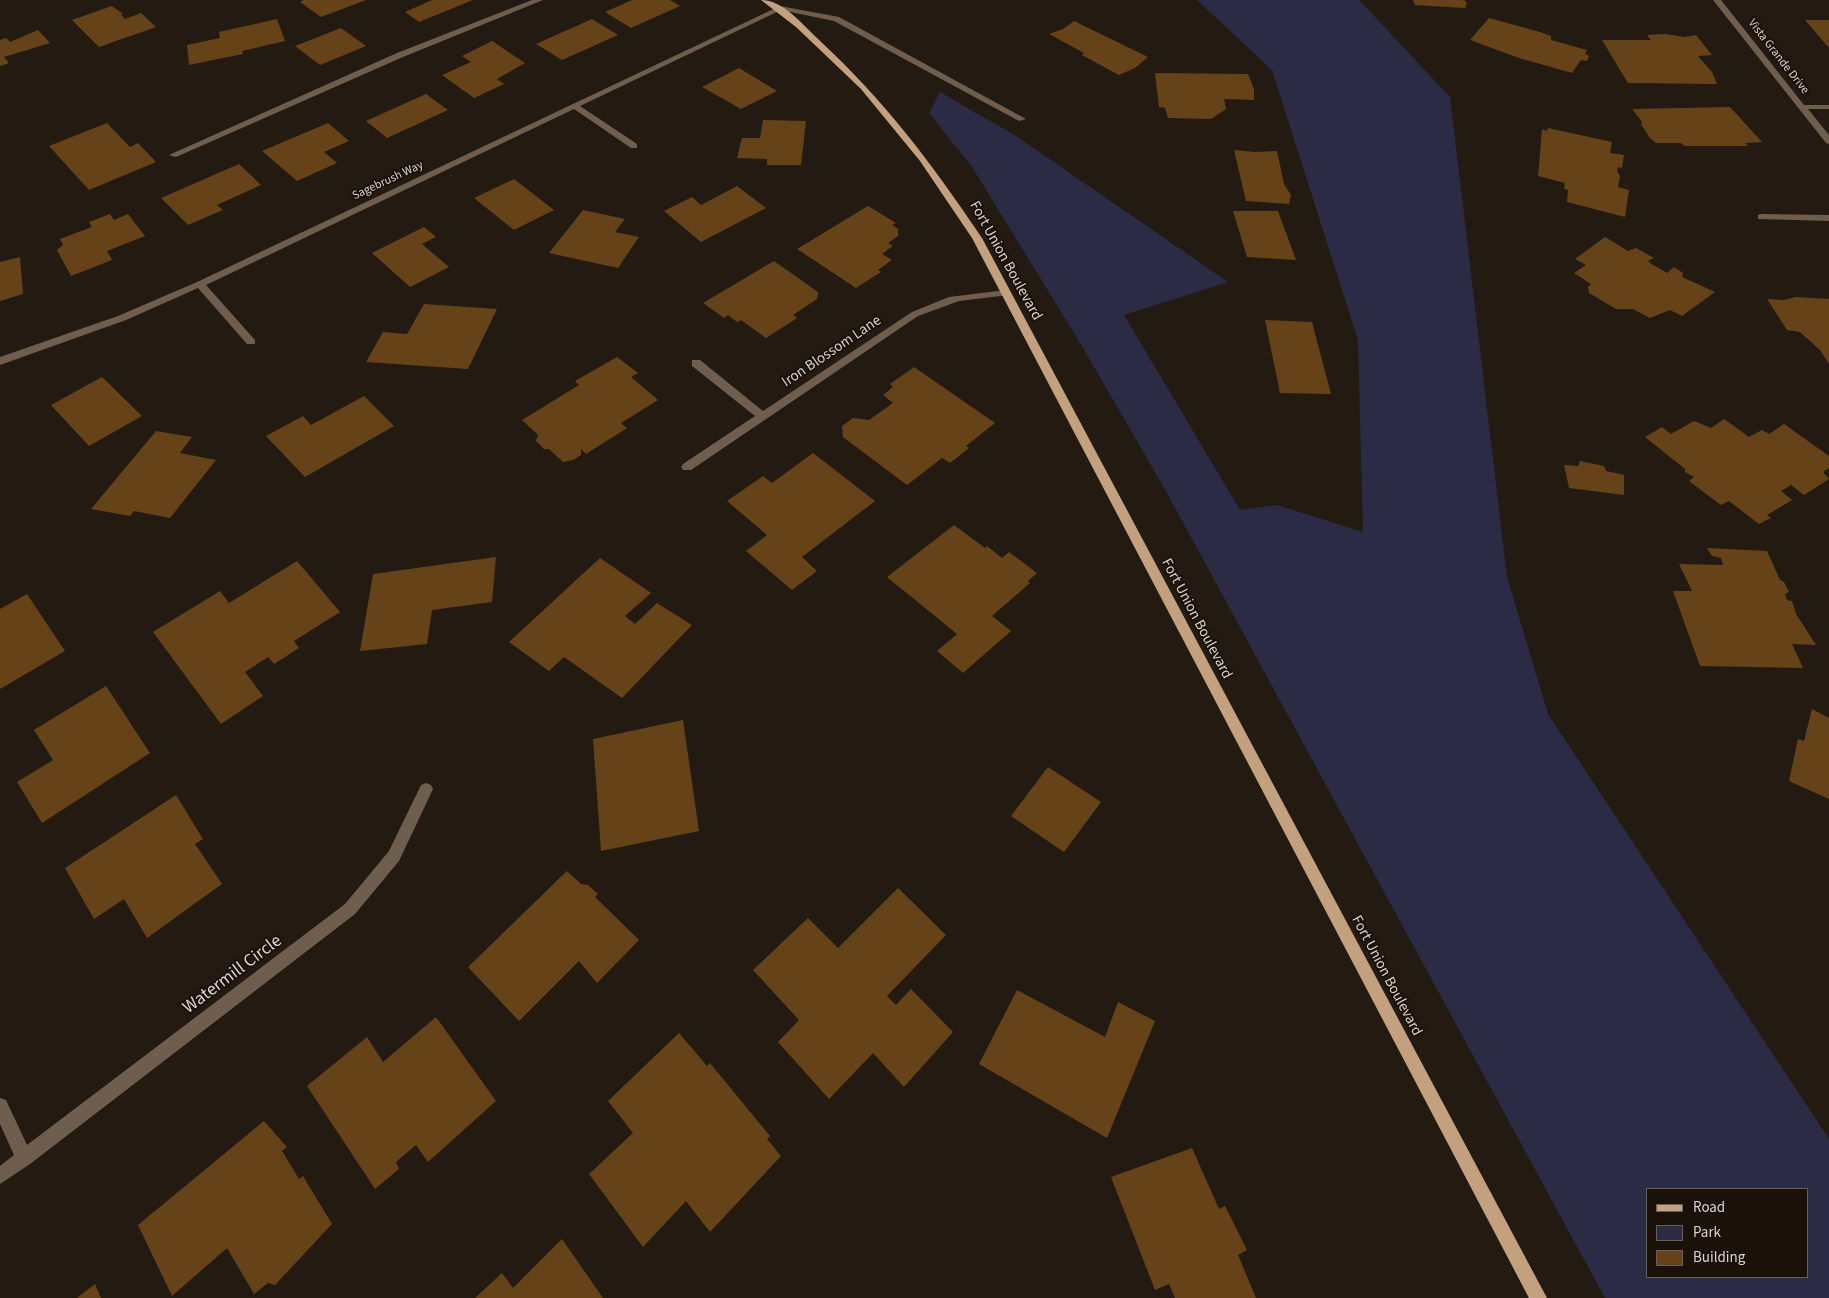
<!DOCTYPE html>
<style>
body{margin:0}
#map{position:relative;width:1829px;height:1298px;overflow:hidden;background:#231b12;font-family:"Source Sans 3",sans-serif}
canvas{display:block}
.legend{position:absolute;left:1646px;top:1188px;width:162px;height:90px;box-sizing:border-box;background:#1a1209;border:1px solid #676058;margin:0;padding:6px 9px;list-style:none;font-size:15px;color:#dad4cf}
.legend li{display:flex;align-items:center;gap:10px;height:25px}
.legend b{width:25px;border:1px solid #676058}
</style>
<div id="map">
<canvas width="1829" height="1298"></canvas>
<ul class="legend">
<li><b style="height:6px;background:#c4a17e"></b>Road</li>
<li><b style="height:14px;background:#2c2b45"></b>Park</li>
<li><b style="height:14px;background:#664219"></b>Building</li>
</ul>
</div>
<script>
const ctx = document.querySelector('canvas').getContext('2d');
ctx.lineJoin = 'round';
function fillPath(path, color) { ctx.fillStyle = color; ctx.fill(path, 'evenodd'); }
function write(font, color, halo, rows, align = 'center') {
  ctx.font = font + ' "Source Sans 3",sans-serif'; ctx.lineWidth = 4; ctx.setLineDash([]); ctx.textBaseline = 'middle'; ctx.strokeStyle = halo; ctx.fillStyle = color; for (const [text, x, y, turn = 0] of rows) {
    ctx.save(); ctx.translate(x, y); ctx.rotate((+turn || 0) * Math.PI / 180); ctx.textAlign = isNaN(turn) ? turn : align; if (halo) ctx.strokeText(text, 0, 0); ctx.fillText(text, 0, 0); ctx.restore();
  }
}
fillPath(new Path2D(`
 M1197,0H1359L1450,97L1507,577L1548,714L1829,1139V1298H1605L1167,493L1079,341L972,167L929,113L940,92L1016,136L1228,282L1124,315L1240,510L1277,505L1363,532L1358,340L1272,70ZM1648,1189H1808V1277H1648Z`), '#2c2b45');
fillPath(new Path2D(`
 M304,0H366L321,17L300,2Z
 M432,0H473L419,22L405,12Z
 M632,0H670L680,6L631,28L605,12Z
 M1413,0H1464L1467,3L1465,8L1415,5Z
 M112,6L123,14L121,15L125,19L141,13L156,27L99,47L72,20Z
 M1489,18L1540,32L1551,36V40L1587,50L1585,54L1589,56L1587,61L1581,60L1572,73L1519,58L1470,40Z
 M277,19L285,41L242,51L243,54L189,65L187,45L220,38L219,32Z
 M592,19L618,35L562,60L536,44Z
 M1805,20H1829V48Z
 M1074,21L1148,57L1135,68L1119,75L1082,55L1084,53L1049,34L1063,29Z
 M341,28L366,46L320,65L295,46Z
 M38,30L50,43L4,57L9,63L0,66V40L6,38L10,42Z
 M1665,34L1685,37L1696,35L1712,55L1698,56L1712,72L1717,84L1628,83L1602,40H1651L1647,35Z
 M492,41L525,63L497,79L504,84L474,98L442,75L471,62L462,56Z
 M739,68L777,91L741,109L702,87Z
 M1155,73L1248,74L1254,89V100L1224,99L1226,109L1211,119L1168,118L1165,108L1159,107Z
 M426,94L448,110L387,138L366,121Z
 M1730,107L1762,142L1745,143L1748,146H1684L1681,143H1656L1650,138L1641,124L1642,122L1632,109Z
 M763,120L806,121L801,165H767V159L737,158L742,138H760Z
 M107,123L130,147L138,143L156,162L89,190L49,146Z
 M328,123L349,141L324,152L337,163L297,181L262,151Z
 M1548,128L1612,142L1610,153L1624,155L1622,168L1618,167L1617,171L1620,176L1618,187L1629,190L1625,217L1567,202L1568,190L1564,189L1565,183L1538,176L1542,129L1547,131Z
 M1234,150L1255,152L1277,151L1284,184L1291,195L1289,204L1246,201Z
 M239,164L261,185L217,205L223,210L188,225L161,198Z
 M514,179L554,210L514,230L474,198Z
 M737,186L766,208L701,242L664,211L692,197L701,205Z
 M868,206L896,223L892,225L898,229V236L888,243L893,246L882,254L892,260L878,270L881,272L856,288L797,249Z
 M583,210L625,219L615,232L639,237L618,268L549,253Z
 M1233,211H1278L1296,260L1247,257Z
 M110,214L114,220L128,214L145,236L107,251L112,260L71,276L57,250L63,245L60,239L92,227L89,222Z
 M424,227L436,237L422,244L449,267L410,287L372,253Z
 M1605,237L1628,251L1636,248L1654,258L1648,261L1650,263L1667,273L1674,267L1683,273L1682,277L1715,292L1682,316L1670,310L1650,318L1633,309H1616L1589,293L1588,287L1591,284L1574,273L1586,265L1575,259Z
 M20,257L23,294L0,301V262Z
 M774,261L818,292L817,299L793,315L797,318L766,338L741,320L737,322L728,315L724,318L703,303Z
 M1796,297L1829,299V364L1820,350L1800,332L1787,330L1767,299L1784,300Z
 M424,304L497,309L468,369L366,362L383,332L407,334Z
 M1265,320L1312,322L1331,394L1280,393Z
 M617,357L638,373L631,377L658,400L621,423L627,428L586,454L581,449V455L573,460L563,462L549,449H544L536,441L538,435L522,420L579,385L575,381Z
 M914,367L995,423L966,446L969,448L950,463L942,458L907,485L843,437L842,426L853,418L869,420L893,403L883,395L893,387L890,384Z
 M102,377L142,416L89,446L51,405Z
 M364,396L394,426L305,477L266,436L303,416L311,425Z
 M1724,419L1749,437L1762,430L1769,434L1784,424L1829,456V468L1823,472L1829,479L1804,495L1791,485L1781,491L1792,500L1767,515L1771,518L1759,524L1729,501L1721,505L1689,481L1694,477L1685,472V469L1645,437L1662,427L1671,434L1694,421L1711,428Z
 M156,431L192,437L180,453L216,460L170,518L134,511L130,516L91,509Z
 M813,453L875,501L802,557L817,571L792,590L746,551L767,535L727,501L763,476L772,483Z
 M1580,461L1604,466L1606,471L1624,475V495L1569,488L1564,465L1578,466Z
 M954,525L985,548L987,546L1002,558L1009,552L1037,573L1028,581L1030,583L992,616L1011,631L963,673L937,651L957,634L887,577Z
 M1707,548L1767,551L1780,580L1784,582L1789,592L1785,594L1787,600L1792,601L1796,614L1816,645L1792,644L1803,668L1700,666L1673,591H1692L1679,564L1723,565L1721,558L1712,556Z
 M496,557L492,602L432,610L427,644L360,651L373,574Z
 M600,558L651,593L625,616L635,624L657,603L692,625L622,698L564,657L549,671L509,642Z
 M297,561L340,612L294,641L299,648L274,664L268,657L245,672L263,696L221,724L153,632L220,591L229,603Z
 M27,594L65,651L0,689V609Z
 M106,686L150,753L42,823L17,782L53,760L34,730Z
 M1812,709L1829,718V799L1789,781L1798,739L1804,741Z
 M683,720L699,831L601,851L593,739Z
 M1048,767L1101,802L1064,852L1011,816Z
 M176,795L203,839L195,844L222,884L147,938L124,899L94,919L65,868Z
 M567,871L581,884L588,885L598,894L595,897L639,940L597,983L579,961L519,1021L468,967Z
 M898,888L946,935L887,996L896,1005L911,989L953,1032L904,1087L873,1053L829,1099L778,1042L799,1020L753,970L808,918L838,948Z
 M1017,990L1105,1037L1118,1002L1155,1021L1107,1138L979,1064Z
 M436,1017L496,1101L428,1162L416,1145L396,1162L399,1169L375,1189L307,1086L367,1037L383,1062Z
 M679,1033L707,1066L710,1063L770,1136L767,1139L781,1156L710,1232L686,1201L643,1247L589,1174L633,1133L608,1101Z
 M264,1121L287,1147L282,1151L299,1179L303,1176L332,1224L275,1285L268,1283L254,1294L227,1248L172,1296L138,1225Z
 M1192,1148L1219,1209L1225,1206L1247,1250L1238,1255L1256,1298H1175L1169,1284L1155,1290L1111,1177Z
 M562,1239L603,1298H475L502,1273L513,1288Z
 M95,1284L101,1298H77Z`), '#664219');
fillPath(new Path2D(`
 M532,0H543L403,57L176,157L169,155L397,53Z
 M1713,0H1721L1804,105H1829V109H1808L1829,135V144L1826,143Z
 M780,6L839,17L1026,119L1019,121L834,21L781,10L580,106L637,144V148H631L574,109L206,285L255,340V344H247L198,288L126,320L0,365V357L118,316L197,282Z
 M1761,214L1829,215V221L1758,219V215Z
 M1006,290L1009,291V295L959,301L918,316L691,470H683L681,467L683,464L755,416L692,366V360H700L763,411L912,312L949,297Z
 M426,783L431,785L433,789L399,861L355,914L30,1164L0,1184V1166L14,1155L0,1124V1098L6,1100L27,1145L345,904L389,851L421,785Z`), '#6f5e4e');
fillPath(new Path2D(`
 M761,0C783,0 802,24 817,38C884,100 931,162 982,238L1547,1298H1529L972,238L920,161L861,89L796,27Z`), '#c4a17e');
write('12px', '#dad4cf', '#1a1209', [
 ["Vista Grande Drive",1778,57,52],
 ["Sagebrush Way",388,181,-25]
]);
write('15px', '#dad4cf', '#1a1209', [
 ["Fort Union Boulevard",1005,261,61],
 ["Iron Blossom Lane",832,352,-34],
 ["Fort Union Boulevard",1196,619,62],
 ["Fort Union Boulevard",1386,976,62]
]);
write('18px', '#dad4cf', '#1a1209', [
 ["Watermill Circle",233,975,-37]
]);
</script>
